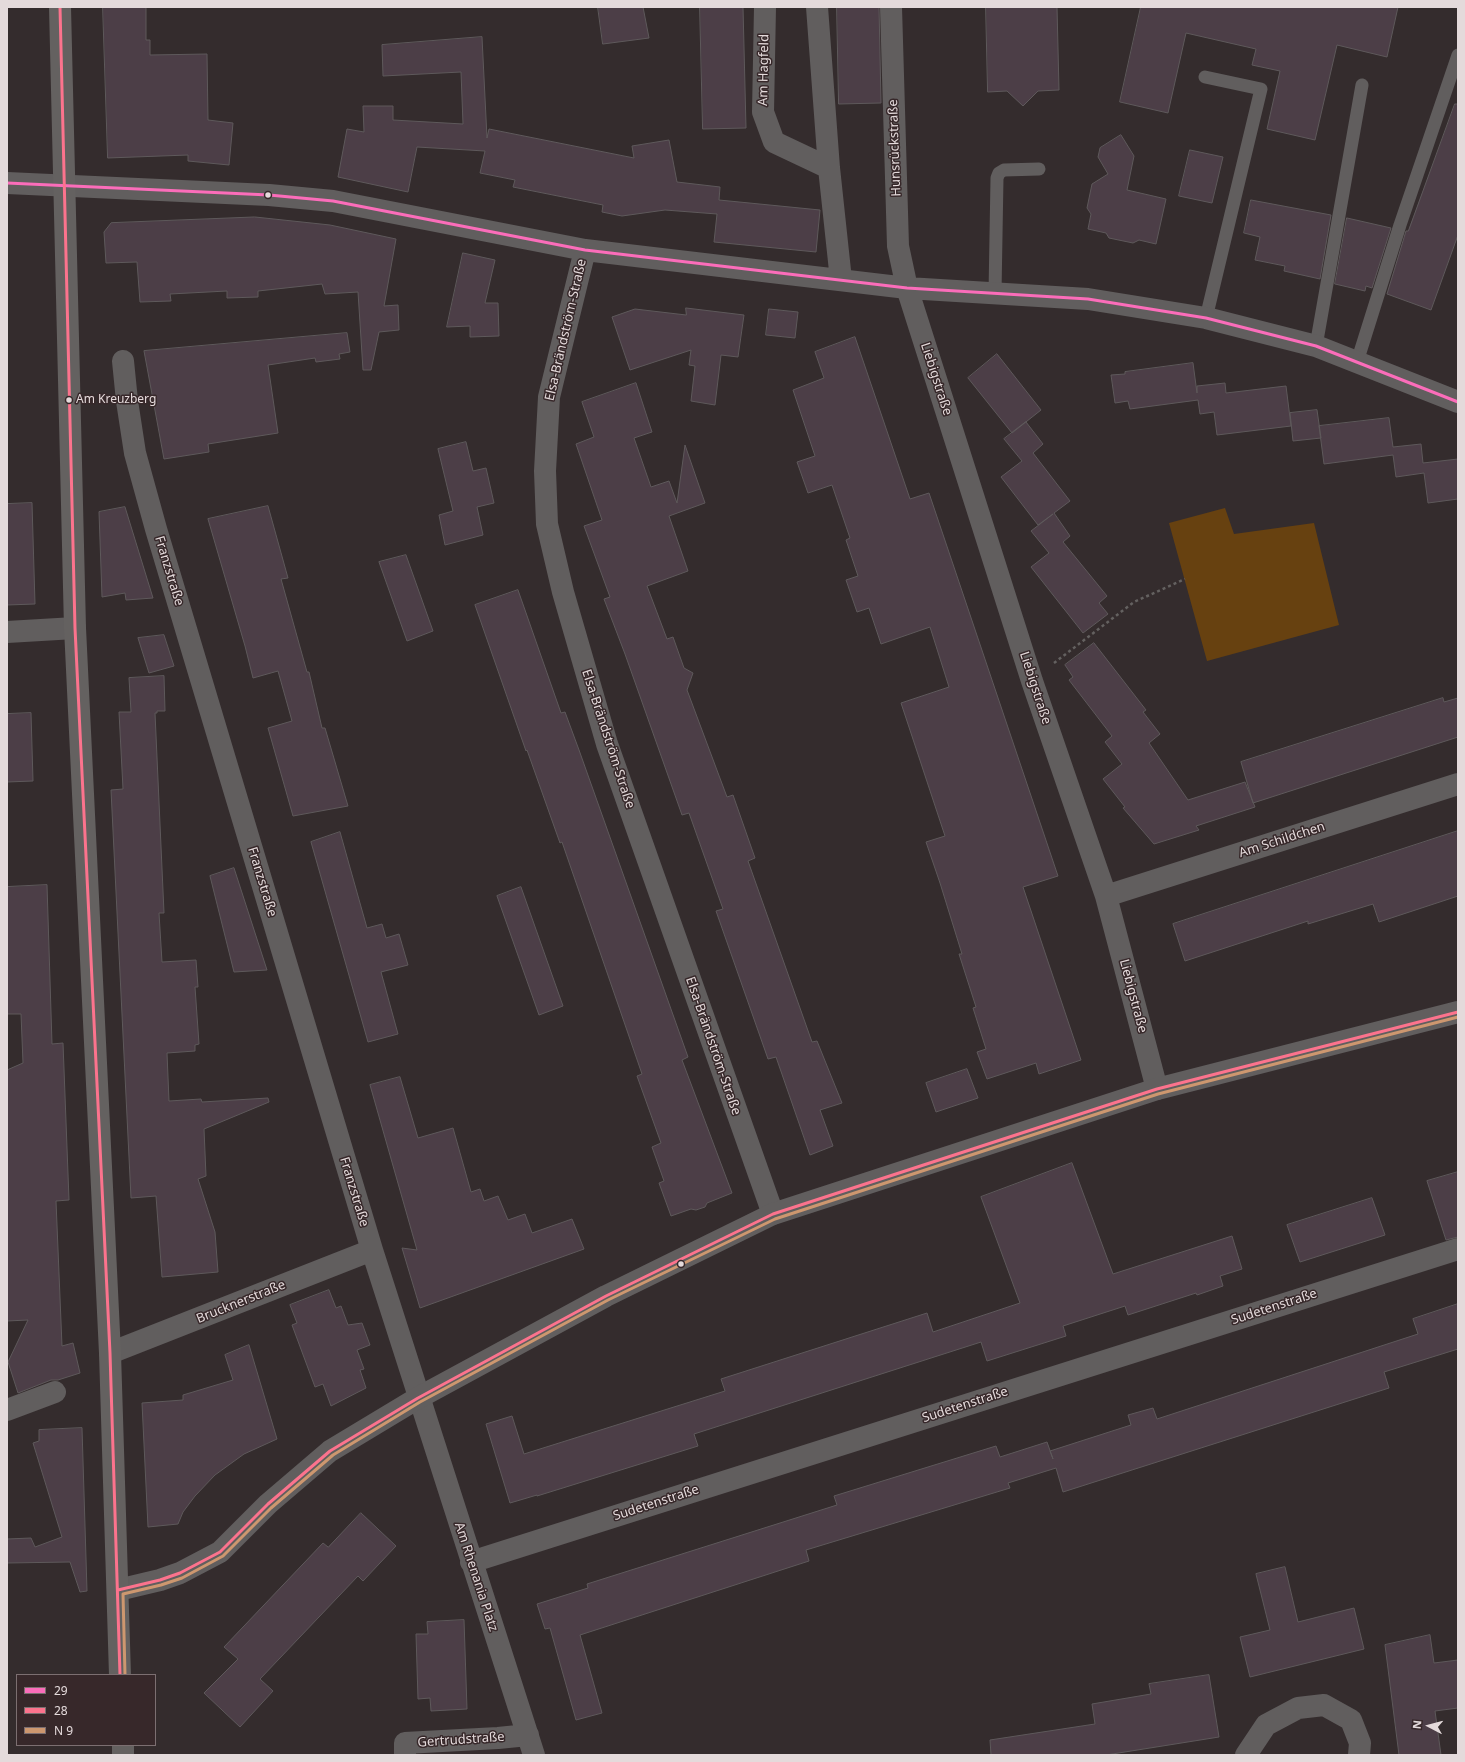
<!DOCTYPE html>
<meta charset="utf-8">
<style>
body{margin:0}
#map{position:relative;width:1465px;height:1762px;overflow:hidden;background:#342c2d;font-family:"Noto Sans",sans-serif}
canvas{display:block}
.frame{position:absolute;inset:0;border:8px solid #e4dadb;pointer-events:none}
.legend{position:absolute;left:16px;top:1674px;width:140px;height:72px;box-sizing:border-box;background:#37282a;border:1px solid #7c6f71;margin:0;padding:5px 7px;list-style:none;font-size:12px;color:#e4dadb}
.legend li{display:flex;align-items:center;gap:8px;height:20px}
.legend b{width:20px;border:1px solid #7c6f71}
.north{position:absolute;left:1409px;top:1706px;width:40px;height:40px;-webkit-text-stroke:3px #37282a;paint-order:stroke;rotate:276deg;font-size:11px;font-weight:700;line-height:16px;text-align:center;color:#e4dadb}
.north::after{content:'';display:block;margin:auto;width:14px;height:18px;background:#e4dadb;clip-path:polygon(50% 0,100% 100%,50% 72%,0 100%)}
</style>
<div id="map">
<canvas width="1465" height="1762"></canvas>
<div class="frame"></div>
<ul class="legend">
<li><b style="height:5px;background:#fb6dba"></b>29</li>
<li><b style="height:5px;background:#fc738d"></b>28</li>
<li><b style="height:5px;background:#cd976f"></b>N 9</li>
</ul>
<div class="north">N</div>
</div>
<script>
const ctx = document.querySelector('canvas').getContext('2d');
ctx.lineJoin = 'round';
function fillPath(path, color) { ctx.fillStyle = color; ctx.fill(path, 'evenodd'); }
function stroke(path, color, width, dash) { ctx.strokeStyle = color; ctx.lineWidth = width; ctx.lineCap = dash ? 'butt' : 'round'; ctx.setLineDash(dash || []); ctx.stroke(path); }
function write(font, color, halo, rows, align = 'center') {
  ctx.font = font + ' "Noto Sans",sans-serif'; ctx.lineWidth = 3; ctx.setLineDash([]); ctx.textBaseline = 'middle'; ctx.strokeStyle = halo; ctx.fillStyle = color; for (const [text, x, y, turn = 0] of rows) {
    ctx.save(); ctx.translate(x, y); ctx.rotate((+turn || 0) * Math.PI / 180); ctx.textAlign = isNaN(turn) ? turn : align; if (halo) ctx.strokeText(text, 0, 0); ctx.fillText(text, 0, 0); ctx.restore();
  }
}
fillPath(new Path2D(`
 M1225,508L1234,534L1314,523L1339,625L1207,661L1169,523Z`), '#674110');
const building = new Path2D(`
 M103,7H146V40H150V55L207,54L208,120L233,123L229,165L188,161V155L108,158Z
 M598,7H643L649,38L603,44Z
 M700,7H743L746,128L703,129Z
 M837,7H879L881,103L839,104Z
 M986,7H1057L1059,90L1038,91L1023,106L1007,91L988,92Z
 M1141,7H1398L1387,57L1337,45L1315,140L1267,129L1280,71L1252,65L1256,49L1186,33L1168,113L1120,102Z
 M482,37L487,138L489,129L634,158L632,146L669,140L677,182L720,187L719,200L820,210L816,252L714,242L717,214L665,210L622,216L602,212L603,205L513,187L515,180L480,173L485,151L417,147L408,192L338,177L347,129L364,132L363,106H393V120L463,124L461,72L383,76L382,45Z
 M1455,104H1458V235L1431,310L1387,294L1406,231H1408Z
 M1121,135L1134,156L1127,190L1166,199L1156,244L1139,240L1133,243L1109,238L1106,233L1088,229L1091,214L1087,208L1092,184L1108,174L1098,157L1100,148Z
 M1190,150L1223,157L1212,203L1179,196Z
 M1251,200L1331,215L1320,279L1284,271L1285,266L1255,260L1260,237L1244,233Z
 M255,217L330,225L396,239L384,306L398,305L399,330L379,332L371,370H363L358,292L325,294L322,284L258,291V297L227,298V291L170,294L171,301L140,302L137,262L106,263L104,232L111,223Z
 M1347,218L1391,228L1372,288L1366,286L1365,291L1335,284Z
 M463,253L495,260L485,303H498L499,336L470,337V326L447,327Z
 M686,308L744,315L738,357L721,355L715,405L691,401L695,366L689,365L691,350L630,370L612,317L635,309L686,315Z
 M769,309L798,312L795,338L766,335Z
 M347,333L350,352L339,354L340,359L316,362L315,358L268,365L278,433L208,444L209,452L164,459L144,351Z
 M855,337L910,499L929,493L1058,876L1023,887L1081,1060L1039,1074L1036,1063L987,1079L977,1052L986,1049L973,1008L976,1007L959,954H962L940,883L926,842L945,836L901,703L949,687L930,627L881,644L869,608L857,612L846,580L858,576L846,540L850,538L832,485L808,493L797,462L815,456L793,390L824,378L815,352Z
 M997,354L1041,410L1012,433L968,378Z
 M1193,363L1197,393V386L1225,383L1226,393L1286,386L1291,426L1217,435L1214,412L1200,414L1198,400L1130,409L1128,401L1115,403L1111,375L1125,374V372Z
 M636,383L652,432L634,438L651,487L669,481L677,503L685,445L705,503L669,516L688,571L647,586L667,639L673,637L684,668L693,673L687,690L727,797L733,795L755,858L748,861L812,1042L817,1041L842,1103L820,1110L833,1146L810,1155L776,1057L768,1059L716,911L723,909L689,813L682,815L625,654L604,599L610,597L584,526L602,520L576,444L594,437L582,402Z
 M1317,410L1321,438L1293,441L1290,413Z
 M1389,418L1393,447L1421,444L1423,463L1458,459V499L1428,503L1424,473L1396,477L1393,455L1324,464L1319,426Z
 M1026,422L1043,444L1033,453L1070,501L1054,513L1070,536L1063,542L1107,596L1099,603L1108,614L1083,633L1031,567L1049,553L1031,531L1053,514L1038,525L1001,477L1022,461L1004,439Z
 M466,442L473,471L486,468L494,503L477,507L483,535L445,545L439,515L453,511L438,449Z
 M32,503L35,604L7,605V504Z
 M268,506L288,578L281,579L307,672H309L322,728H325L348,806L293,816L268,728L292,721L278,671L253,678L245,646L208,519Z
 M125,507L153,598L126,600L125,593L102,597L99,512Z
 M406,555L433,631L407,641L379,562Z
 M518,590L561,713L565,712L579,750L688,1057L682,1060L732,1193L707,1203L705,1207L696,1210L691,1209L671,1216L659,1183L664,1181L652,1147L661,1143L637,1076L642,1074L562,842L560,843L527,750L526,751L475,605Z
 M164,635L174,666L149,673L138,638Z
 M1094,643L1146,710L1143,712L1160,734L1149,743L1188,800L1245,782L1255,807L1196,826L1199,830L1154,844L1123,808L1125,807L1103,779L1122,764L1105,742L1112,736L1069,680L1073,677L1065,665Z
 M164,676L165,711H157V713H155L164,913H159L162,962L196,960L198,987H195L199,1044L195,1045V1051L167,1053L169,1101L201,1099L202,1102L268,1098L269,1102L204,1129L206,1176L198,1179L215,1232L218,1272L162,1277L156,1196L131,1198L111,790L123,789L119,712H131L129,678Z
 M1443,698L1444,702L1458,698V737L1253,803L1241,762Z
 M31,713L33,781L7,782V714Z
 M1458,831V896L1379,922L1373,904L1308,924V921L1185,961L1173,924Z
 M340,832L367,928L382,924L386,938L399,934L408,965L381,972L398,1034L368,1042L311,842Z
 M234,868L267,970L234,972L210,876Z
 M47,885L52,1044L63,1043L69,1200L56,1201L62,1346L73,1343L80,1373L58,1380H51L18,1393L8,1362L28,1320L7,1321V1070L23,1063L21,1014H7V887Z
 M521,887L563,1006L539,1015L497,896Z
 M967,1069L978,1098L936,1112L926,1083Z
 M400,1077L418,1138L453,1128L471,1192L480,1189L484,1201L498,1196L508,1220L525,1214L532,1233L572,1219L584,1249L420,1308L402,1248L417,1250L370,1085Z
 M1072,1163L1113,1274L1232,1236L1242,1269L1220,1276L1223,1286L1197,1295L1196,1293L1128,1315L1125,1306L1063,1326L1066,1336L987,1361L981,1342L694,1434L698,1446L537,1496V1495L510,1503L486,1424L512,1416L524,1454L725,1391L721,1379L927,1313L933,1332L1020,1303L981,1197Z
 M1458,1172V1237L1446,1240L1427,1181Z
 M1372,1198L1385,1235L1300,1262L1287,1225Z
 M329,1290L336,1308L341,1306L348,1325L362,1323L370,1345L357,1350L364,1369L360,1370L366,1388L331,1406L323,1384L315,1387L292,1325L297,1323L290,1305Z
 M1458,1304V1349L1384,1372L1389,1388L1063,1492L1056,1468L1008,1483L1010,1488L806,1550L809,1561L580,1635L602,1713L576,1720L550,1628L545,1629L537,1604L588,1588L587,1584L837,1505L834,1496L996,1446L1000,1457L1047,1442L1053,1459L1050,1451L1131,1425L1128,1415L1153,1408L1157,1419L1418,1334L1413,1319Z
 M249,1345L277,1439L244,1454L215,1475L195,1496L183,1512L178,1524L148,1527L142,1403L183,1400V1395L233,1380L225,1355Z
 M82,1428L87,1591L80,1592L70,1562L7,1563V1539L31,1538L35,1547L62,1537L33,1443L39,1441V1430Z
 M361,1513L396,1546L363,1581L358,1576L260,1679L273,1691L240,1727L204,1693L238,1659L224,1647L323,1543L328,1547Z
 M1285,1567L1298,1622L1354,1608L1364,1649L1250,1677L1240,1637L1270,1630L1256,1574Z
 M464,1620L467,1709L431,1711L430,1698L418,1699L416,1634H428L427,1622Z
 M1430,1635L1434,1663L1458,1660V1708L1435,1711L1441,1755H1399L1385,1645Z
 M1209,1675L1219,1737L1106,1755H991L990,1740L1095,1724L1092,1704L1151,1694L1149,1684Z`);
fillPath(building, '#4c3e47');
stroke(building, '#5e595b', 1);
stroke(new Path2D(`
 M1054,663L1134,602L1185,579`), '#646160', 2.5, [3, 3]);
stroke(new Path2D(`
 M1205,77L1261,89L1206,318
 M995,293L997,178L999,173L1004,170L1039,169
 M1316,346L1362,85
 M1357,362L1400,225L1458,55`), '#615e5e', 13);
stroke(new Path2D(`
 M765,7L763,112L774,142L829,168
 M817,7L829,168L841,280
 M891,7L898,246L907,288L1032,681L1106,896L1157,1089
 M7,183L269,195L333,201L585,250L907,288L1088,299L1206,318L1316,346L1458,402
 M585,250L549,397L545,471L547,524L563,592L607,744L773,1214
 M123,361L127,401L135,453L156,529L372,1250L534,1755
 M7,632L75,628
 M1106,896L1458,784
 M110,1353L372,1250
 M7,1410L55,1392
 M471,1562L1458,1249
 M405,1755V1743L498,1738L528,1735
 M1246,1755L1266,1725L1298,1708L1324,1705L1351,1720L1360,1743L1359,1755`), '#615e5e', 22);
stroke(new Path2D(`
 M118,1590L160,1580L180,1573L220,1552L268,1504L330,1451L418,1398L606,1296L773,1214L1157,1089L1458,1012`), '#615e5e', 22);
stroke(new Path2D(`
 M60,7L75,628L110,1353L120,1675
 M123,1745V1755`), '#646160', 22);
stroke(new Path2D(`
 M7,183L269,195L333,201L585,250L907,288L1088,299L1206,318L1316,346L1458,402`), '#fb6dba', 3);
stroke(new Path2D(`
 M60,7L75,628L110,1353L120,1675
 M118,1590L160,1580L180,1573L220,1552L268,1504L330,1451L418,1398L606,1296L773,1214L1157,1089L1458,1012`), '#fc738d', 3);
stroke(new Path2D(`
 M125,1675L123,1594L161,1585L182,1578L223,1556L271,1508L333,1455L420,1402L608,1300L775,1219L1158,1094L1458,1017`), '#cd976f', 3);
for (const [x, y, r, color] of [
 [268,195,3.5,"#e4dadb"],
 [69,400,3.5,"#e4dadb"],
 [681,1264,3.5,"#e4dadb"]
]) { const dot = new Path2D(); dot.arc(x, y, r, 0, 2 * Math.PI); ctx.fillStyle = color; ctx.fill(dot); stroke(dot, '#37282a', 1.5); }
write('12px', '#e4dadb', '#37282a', [
 ["Am Kreuzberg",76,400]
], 'left');
write('13px', '#e4dadb', '#37282a', [
 ["Am Hagfeld",764,70,-89],
 ["Hunsrückstraße",895,148,-92],
 ["Elsa-Brändström-Straße",566,330,-77],
 ["Liebigstraße",936,379,72],
 ["Franzstraße",169,571,73],
 ["Liebigstraße",1035,688,72],
 ["Elsa-Brändström-Straße",608,739,72],
 ["Am Schildchen",1282,840,-18],
 ["Franzstraße",262,882,73],
 ["Liebigstraße",1133,996,75],
 ["Elsa-Brändström-Straße",713,1046,71],
 ["Franzstraße",354,1192,73],
 ["Brucknerstraße",241,1302,-22],
 ["Sudetenstraße",1274,1307,-18],
 ["Sudetenstraße",965,1405,-18],
 ["Sudetenstraße",656,1503,-18],
 ["Am Rhenania Platz",476,1577,72],
 ["Gertrudstraße",461,1740,-4]
]);
</script>
